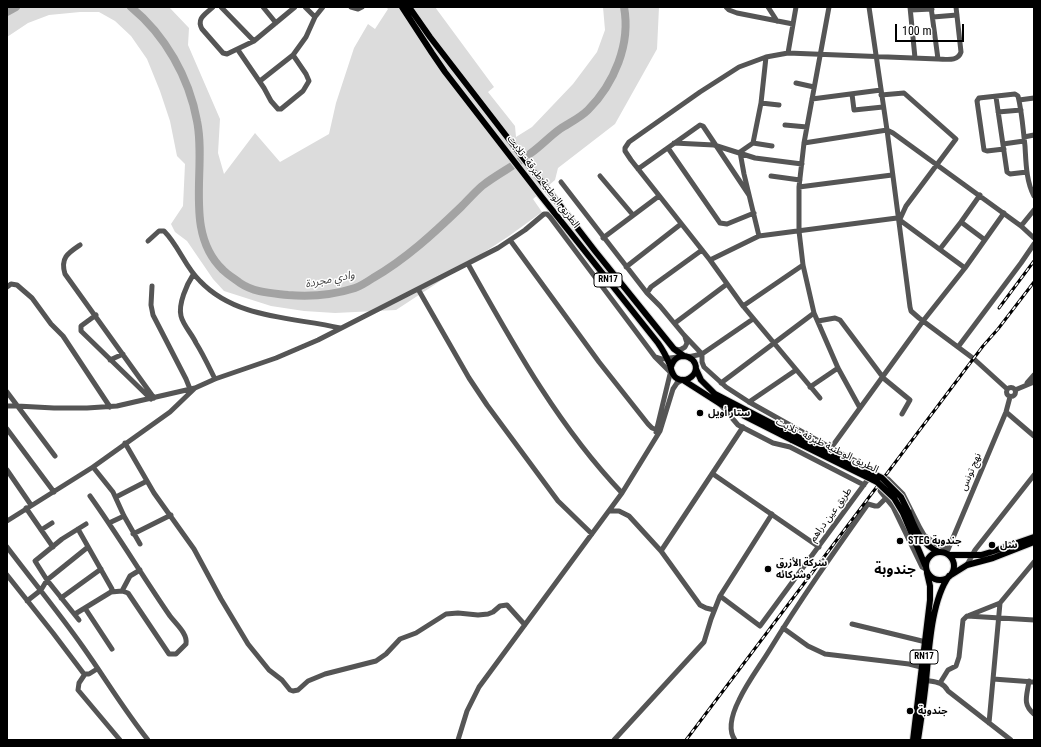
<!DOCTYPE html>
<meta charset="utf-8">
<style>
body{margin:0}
#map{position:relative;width:1041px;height:747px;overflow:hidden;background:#fff;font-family:"Roboto Condensed",sans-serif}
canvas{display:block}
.frame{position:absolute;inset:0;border:8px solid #000;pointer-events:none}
.scale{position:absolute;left:895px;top:24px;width:69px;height:18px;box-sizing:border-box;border:2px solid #000;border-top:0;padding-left:5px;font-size:12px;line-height:14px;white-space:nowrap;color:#000;-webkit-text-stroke:3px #fff;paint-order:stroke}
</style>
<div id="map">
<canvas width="1041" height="747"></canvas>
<div class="frame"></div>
<div class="scale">100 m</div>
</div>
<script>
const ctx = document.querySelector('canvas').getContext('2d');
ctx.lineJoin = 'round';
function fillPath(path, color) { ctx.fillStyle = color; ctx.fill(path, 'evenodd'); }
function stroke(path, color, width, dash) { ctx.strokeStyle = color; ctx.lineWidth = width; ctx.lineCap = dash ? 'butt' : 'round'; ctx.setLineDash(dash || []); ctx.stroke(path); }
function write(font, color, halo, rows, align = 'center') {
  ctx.font = font + ' "Roboto Condensed","Noto Sans Arabic",sans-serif'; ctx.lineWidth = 3; ctx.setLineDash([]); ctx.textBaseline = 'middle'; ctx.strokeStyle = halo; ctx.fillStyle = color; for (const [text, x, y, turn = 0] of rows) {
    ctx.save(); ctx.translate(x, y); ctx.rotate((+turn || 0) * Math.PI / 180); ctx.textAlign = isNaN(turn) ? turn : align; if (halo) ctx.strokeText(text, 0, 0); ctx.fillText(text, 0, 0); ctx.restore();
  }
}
fillPath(new Path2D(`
 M7,7H169L189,28L188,45L220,119L218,153L224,174L255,133L280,162L329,134L336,103L354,48L368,24L375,29L388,9L386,7H435L494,87L488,92L515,126L516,137L532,127L573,84L597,52L605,30L603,7H659L657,49L615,124L558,168L555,180L533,199L542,212L509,236L396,310L335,313L304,311L271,306L224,291L213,279L187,241L175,232L171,224L183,206L185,164L177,156L170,121L160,91L147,59L131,36L115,21L99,12H80L49,15L28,23L7,37Z`), '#dcdcdc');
stroke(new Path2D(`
 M131,7C165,35 189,77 197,121C207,169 183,232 223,270C228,275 235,279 240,283C255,293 271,293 288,295C311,297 333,295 355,288C361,286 367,282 373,278C406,259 434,233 461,207C468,200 475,192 482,186C497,174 516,165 531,153C541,146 550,136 560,129C569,123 580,118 588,110C614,84 631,44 624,7
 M7,12L16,7`), '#a3a3a3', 8);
const major = new Path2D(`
 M402,7L432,53L445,72L541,196L658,343C663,350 667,358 670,365C671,368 671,371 673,374C675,378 679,380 683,380C688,380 691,378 694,374C703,359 677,346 671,367
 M409,7L430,37L595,251L674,349L684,356
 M696,369L701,380L715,394L794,435
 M683,380L719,403L792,440
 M908,511C915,528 920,544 939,552
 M903,513L925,565
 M926 566a14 14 0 1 1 28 0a14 14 0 1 1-28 0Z
 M949,555H981L991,552L1034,537
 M951,575L967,565L993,558L1034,542
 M913,740L930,600V586L927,573
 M918,740C921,720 924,701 926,681C929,651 931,601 949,576`);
stroke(major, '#dbdbdb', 8);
stroke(new Path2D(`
 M213,7C206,14 196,18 202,29L223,53L227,54L254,41L295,7
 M221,7L254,41
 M263,7L276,23
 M305,7L315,17
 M351,7L358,9L362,7
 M726,7L729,10L737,13L793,24
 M768,7L777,21
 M829,7L804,143L799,187V231L803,265L814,313L838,368L860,408
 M869,7L887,130L910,307L911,311L919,318L974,359L1007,389
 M910,7L915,58
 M931,7L938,59
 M911,10L932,9
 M933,17L957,15
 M238,50L264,88L271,101L278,109H281L303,91L309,81L306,74L293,55
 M788,53L796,7
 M260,81L293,55L306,37L315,17L323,7
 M796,83L814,87
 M852,94L854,110L883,107
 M881,95L904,93L956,139L906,206L900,219
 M996,97L1007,172L1010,174L1027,172
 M812,99L881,90
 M1019,100L1034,98
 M761,103L779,105
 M998,112L1021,110
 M785,125L807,127
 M1024,137L1034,135
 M674,143L714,145L755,158L802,164
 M753,143L772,146
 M804,143L887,130L893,133L1021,226L1034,238
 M1003,144L1024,141
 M668,148L720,223L727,224L754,213
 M1004,149L987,151L984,150L977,101L979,98L1015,94L1018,96C1022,112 1023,129 1025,146C1026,162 1026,181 1034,196
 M740,152L753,143L761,103L766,57
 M740,152L744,174L759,236
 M638,169L700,125L703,126L749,195
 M600,176L633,215
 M771,176L800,180
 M561,182L647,293L660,306L684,335L702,354V362L704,367L726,387L749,402L831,448L874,471L760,626L720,596
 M799,187L892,175
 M961,222L985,240
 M1021,226L1034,210
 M603,238L659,196
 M510,240L599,362L648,424L652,428L660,431
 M148,241L159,231H164C179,246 185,267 200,281C236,319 292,317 340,328
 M80,245C68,253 60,258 65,274L154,398
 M940,249L961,222L980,195
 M710,260L759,236L897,218L965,268
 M468,264C513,344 558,426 622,493
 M626,267L681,224
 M193,275C187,284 178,304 181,316C183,325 192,334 196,343C203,354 209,367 215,379
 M152,286L151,305L153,315L186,379L190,389
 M7,287L11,284L17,285L32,298L51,324L63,336L110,407
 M418,289L469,378L487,405L558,501L592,534
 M647,293L651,287L702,250
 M743,306L803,265
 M96,315L81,326V331L151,399
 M818,321L835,318L840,320L882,376
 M675,323L727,284
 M958,347L1021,263L1034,244
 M675,349L680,350L685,347L687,343L685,337
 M656,357L662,359L678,357
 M688,357L702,354L753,319
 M110,360L123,354
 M882,377L910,400L902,414
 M721,383L814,313
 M1027,383L1034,375
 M810,387L838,368
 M1006.5 392a4.5 4.5 0 1 1 9 0a4.5 4.5 0 1 1-9 0Z
 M1015,390L1034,382
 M7,392L55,456
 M820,398L743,306L710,260L631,160L625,151V148L629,142L700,92L739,67L766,57L788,53L938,59C946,59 958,62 961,52L956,7
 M749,402L796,370
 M720,404L738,425L773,443L790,447L864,485
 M7,406H17L54,408H87L117,406L195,388
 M1006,412L1034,436
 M7,429L54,492
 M656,432L671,370
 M125,443L154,493L194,549L221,599L248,644L269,670L282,680L290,690L293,691L298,690L308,681L325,674L376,661L386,654L400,639L416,633L446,614L458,613L478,615L488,614L493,612L500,606L507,605L525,625
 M831,448L923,321L965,268L1004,213
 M93,467L113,492L124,516L140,544
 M7,470L31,505
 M713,474L819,547
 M90,496C118,535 143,577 170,616C176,624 188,634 186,644L176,654H169L128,593L122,591L111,592
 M116,497L147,481
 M26,508L53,547
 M609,511H619L629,516L661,551L700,605L706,608L714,610
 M7,521L93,467L170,412L195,388L215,379L276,358L318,340L498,248L525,230L544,214H547L550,217L655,357L672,374
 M109,523L124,516
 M41,530L52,523
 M133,534L171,515
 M7,547C32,580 59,613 83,647C105,678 124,710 148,740
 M661,551L743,427
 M947,552L1006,412L1010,397
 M967,565L975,550L1034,475
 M926,569L922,567L893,507L880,491L888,479L903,494L920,528L924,535L936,544L948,549
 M7,575L53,633L84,674H89L97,669
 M122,591L130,576L140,570
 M61,598L101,569
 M27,601L41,590L47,580L88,547
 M85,608L112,649
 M75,614L111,592L112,589L78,529
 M970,615L1000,603L1034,562
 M79,620L47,580L35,561L62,539L86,524
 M852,624L926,642
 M783,628L808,646L825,654L909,664L925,668
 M85,674L79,683L78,690L120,740
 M993,679L1034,682
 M924,680C934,682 943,681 948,691L1011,740
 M1029,681C1027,696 1022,704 1034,714
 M940,683L948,670L956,666L959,657L963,620L967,616L1034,620
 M989,723L1000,603
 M458,740L467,711L479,687L622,493L660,431L673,389L677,383L682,380
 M614,740L704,642L711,619L720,596L772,514
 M735,740C727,729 733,712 739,700C747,683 759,667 769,651C800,600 834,552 868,504L875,506H878L886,498`), '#555', 5);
stroke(major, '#000', 6);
const rail = new Path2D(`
 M999,308L1034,261
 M686,740L983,346L998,329L1034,282`);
stroke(rail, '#000', 3);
stroke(rail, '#fff', 1.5, [4.5]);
const majorBridge = new Path2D(`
 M794,435L882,478L901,497L908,511
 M792,440L877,482L894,498L903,513`);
stroke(majorBridge, '#dbdbdb', 8, []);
stroke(majorBridge, '#000', 6);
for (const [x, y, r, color] of [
 [700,413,4,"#000"],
 [900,541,4,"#000"],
 [992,545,4,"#000"],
 [768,569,4,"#000"],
 [910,711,4,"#000"]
]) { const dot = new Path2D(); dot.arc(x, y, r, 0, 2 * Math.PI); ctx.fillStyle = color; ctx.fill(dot); stroke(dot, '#fff', 1.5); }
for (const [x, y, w] of [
 [608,280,28],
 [924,657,28]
]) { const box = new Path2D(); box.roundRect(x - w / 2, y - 7, w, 14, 3); ctx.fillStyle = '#fff'; ctx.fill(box); stroke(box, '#000', 1); }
write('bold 9px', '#000', null, [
 ["RN17",608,280],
 ["RN17",924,657]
]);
write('10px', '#000', '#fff', [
 ["الطريق الوطنية طبرقة - تلابت",543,182,53],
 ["الطريق الوطنية طبرقة - تلابت",827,446,26],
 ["نهج تونس",971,472,-67],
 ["طريق عين دراهم",831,515,-54]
]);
write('bold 10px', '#000', '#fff', [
 ["ستار أويل",708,413],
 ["STEG جندوبة",908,541],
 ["شل",1000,545],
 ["شركة الأزرق",776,563],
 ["وشركائه",776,575],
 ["جندوبة",918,711]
], 'left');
write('italic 11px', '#444', '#fff', [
 ["وادي مجردة",330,280,-11]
]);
write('bold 14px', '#000', '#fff', [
 ["جندوبة",895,570]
]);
</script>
